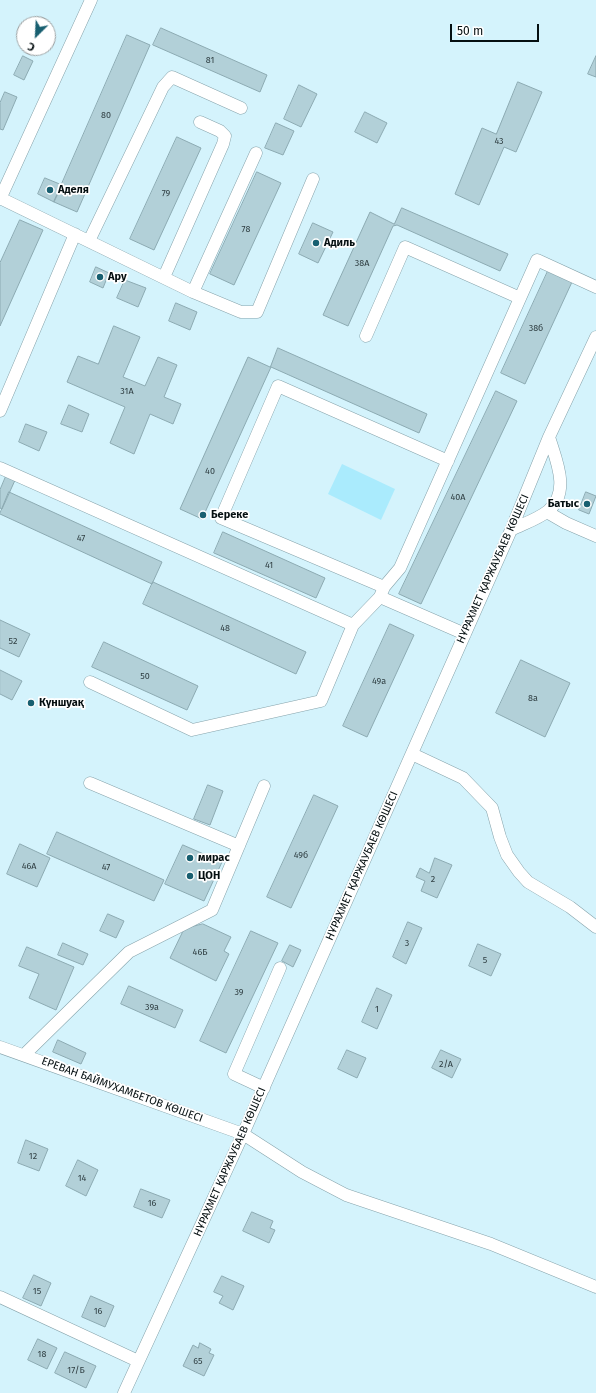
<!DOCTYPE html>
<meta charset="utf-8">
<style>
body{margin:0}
#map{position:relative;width:596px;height:1393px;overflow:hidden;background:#d4f3fc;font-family:"Fira Sans",sans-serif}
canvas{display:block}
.north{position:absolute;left:16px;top:16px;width:40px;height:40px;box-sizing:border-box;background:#fff;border:1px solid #9b9fa0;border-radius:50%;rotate:204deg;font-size:11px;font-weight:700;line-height:16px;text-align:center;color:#050f11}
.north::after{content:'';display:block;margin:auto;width:14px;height:18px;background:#185f70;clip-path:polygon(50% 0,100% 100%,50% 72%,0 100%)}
.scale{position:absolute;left:450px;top:24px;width:89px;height:18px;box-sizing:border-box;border:2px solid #050f11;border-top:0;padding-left:5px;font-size:12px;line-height:14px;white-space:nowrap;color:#050f11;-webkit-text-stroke:3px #fff;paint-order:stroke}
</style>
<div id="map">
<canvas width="596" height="1393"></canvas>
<div class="north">С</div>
<div class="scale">50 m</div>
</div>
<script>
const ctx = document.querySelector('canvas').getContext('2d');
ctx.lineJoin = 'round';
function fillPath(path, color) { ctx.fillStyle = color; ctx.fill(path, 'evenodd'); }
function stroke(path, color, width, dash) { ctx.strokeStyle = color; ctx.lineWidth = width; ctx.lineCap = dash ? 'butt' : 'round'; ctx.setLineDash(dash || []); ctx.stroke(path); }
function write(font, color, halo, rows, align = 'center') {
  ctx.font = font + ' "Fira Sans",sans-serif'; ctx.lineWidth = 3.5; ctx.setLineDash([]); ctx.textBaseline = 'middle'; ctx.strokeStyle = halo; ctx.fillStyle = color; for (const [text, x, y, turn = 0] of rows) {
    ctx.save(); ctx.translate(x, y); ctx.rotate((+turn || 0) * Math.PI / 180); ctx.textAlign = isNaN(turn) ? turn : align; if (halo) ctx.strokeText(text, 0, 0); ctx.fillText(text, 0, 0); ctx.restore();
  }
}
fillPath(new Path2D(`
 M342,464L395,489L381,520L328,494Z`), '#aaebfd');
const building = new Path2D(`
 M161,28L267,75L260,92L153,45Z
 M127,35L150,45L77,212L54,202Z
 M23,56L33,61L24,80L14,75Z
 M596,56V77L588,74Z
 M518,82L542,92L516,152L504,147L479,205L455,194L482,128L496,134Z
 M299,85L317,94L301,127L284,119Z
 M5,92L17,97L3,130L0,129V103Z
 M365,112L387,123L377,143L355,132Z
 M276,123L294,131L283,155L265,148Z
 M177,137L201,148L154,250L130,239Z
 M257,172L281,183L234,285L210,274Z
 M45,178L62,185L54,202L38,194Z
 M402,208L508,254L500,271L397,225L393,226L348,326L323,315L370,212L394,224Z
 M20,220L43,230L0,326V263Z
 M313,223L333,232L318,263L299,254Z
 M96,267L109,273L103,288L90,282Z
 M548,271L572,282L525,384L501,373Z
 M125,280L146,288L138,307L117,298Z
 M176,303L197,312L190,330L169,321Z
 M114,326L140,337L123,377L145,386L158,357L177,365L164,397L181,404L173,424L150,414L134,454L110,443L125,407L67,382L78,356L98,364Z
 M278,348L427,414L419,433L271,367L202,519L180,509L248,357L270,367Z
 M496,391L517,401L421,604L399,594Z
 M69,405L89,414L82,432L61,424Z
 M26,424L47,432L39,451L19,442Z
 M7,474L16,478L2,509L0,508V490Z
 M9,492L162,562L152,584L0,514Z
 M586,492L596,496L589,514L579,510Z
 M223,532L325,578L316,598L214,553Z
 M153,582L306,652L296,674L143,604Z
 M0,620L30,634L19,657L0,648Z
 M390,624L414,635L367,737L343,726Z
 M104,642L198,686L187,710L92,667Z
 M521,660L570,683L545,737L496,713Z
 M0,670L22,681L12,700L0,694Z
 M208,785L223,791L210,825L194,819Z
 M314,795L338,806L291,908L267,897Z
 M57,832L164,880L154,901L47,854Z
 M20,844L50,858L37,887L7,874Z
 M183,845L222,862L204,901L165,884Z
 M435,858L452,865L437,898L421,891L425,881L416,877L420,868L429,873Z
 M108,914L124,921L116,938L100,931Z
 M408,922L422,928L406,964L393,957Z
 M203,924L231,937L224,951L229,954L216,981L170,958L184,929Z
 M251,931L278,943L226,1053L200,1041Z
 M63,943L88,954L83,965L58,955Z
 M478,944L501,954L491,976L469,966Z
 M290,945L301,950L293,967L282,961Z
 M27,947L74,967L56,1010L29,998L39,974L19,966Z
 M129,986L183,1010L175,1028L121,1004Z
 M377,988L392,995L377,1029L362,1022Z
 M58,1040L86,1053L81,1064L53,1052Z
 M347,1050L366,1058L357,1078L338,1069Z
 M441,1050L461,1059L452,1078L432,1068Z
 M26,1140L48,1149L39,1171L18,1163Z
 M78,1160L98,1170L86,1196L66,1186Z
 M141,1189L170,1200L162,1218L134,1207Z
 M252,1212L273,1221L270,1228L275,1230L269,1243L243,1231Z
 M34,1275L51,1283L41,1306L23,1298Z
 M222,1276L244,1286L233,1310L219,1303L223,1296L214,1292Z
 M91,1296L114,1306L105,1327L82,1317Z
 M38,1339L57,1348L47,1369L28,1360Z
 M200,1343L211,1349L209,1353L214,1355L204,1376L183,1366L193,1345L198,1348Z
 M65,1352L96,1366L86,1388L55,1373Z`);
fillPath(building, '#b2d0d8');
stroke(building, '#8caab2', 1);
const minor = new Path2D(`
 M0,198L193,292L241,312H257L313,179
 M0,199L91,0
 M89,241L163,87L172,77L241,108
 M164,277L223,144L225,136L220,131L200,122
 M193,292L256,153
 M366,336L405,247L520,298
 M0,411L75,234
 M0,468L353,625
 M547,512L566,523L596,536
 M511,530C523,524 538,519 548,511C571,492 556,460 549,437
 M384,587L221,518L278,386L448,461
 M465,634L380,597L384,587L400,568L537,260L596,287
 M90,682L192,730L321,701L353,625L380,597
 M412,754L463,778L492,808L500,837L507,855L519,872L528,882L570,907L596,927
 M90,783L239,846
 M0,1047L243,1134L302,1172L346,1195L491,1244L596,1287
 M24,1055L129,952L212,910L264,786
 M264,1088L234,1074L280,968
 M0,1297L138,1361
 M124,1393L243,1134L511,530L549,437L596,337`);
stroke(minor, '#86a3ab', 13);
stroke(minor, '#fff', 12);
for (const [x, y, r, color] of [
 [50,190,4,"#185f70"],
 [316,243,4,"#185f70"],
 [100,277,4,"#185f70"],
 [587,504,4,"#185f70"],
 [203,515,4,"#185f70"],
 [31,703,4,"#185f70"],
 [190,858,4,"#185f70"],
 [190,876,4,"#185f70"]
]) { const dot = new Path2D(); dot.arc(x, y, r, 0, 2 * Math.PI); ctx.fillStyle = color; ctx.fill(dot); stroke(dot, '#fff', 1.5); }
write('9px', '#303f43', null, [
 ["81",210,60],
 ["80",106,115],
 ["43",499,141],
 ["79",166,193],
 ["78",246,229],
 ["38А",362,263],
 ["38б",536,328],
 ["31А",127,391],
 ["40",210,471],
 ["40А",458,497],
 ["47",81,538],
 ["41",269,565],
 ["48",225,628],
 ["52",13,641],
 ["50",145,676],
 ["49а",379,681],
 ["8а",533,698],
 ["49б",301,855],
 ["46А",29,866],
 ["47",106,867],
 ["2",433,879],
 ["3",407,943],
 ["46Б",200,952],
 ["5",485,960],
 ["39",239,992],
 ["39а",152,1007],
 ["1",377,1009],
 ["2/А",446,1064],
 ["12",33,1156],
 ["14",82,1178],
 ["16",152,1203],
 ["15",37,1291],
 ["16",98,1311],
 ["18",42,1354],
 ["65",198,1361],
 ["17/Б",76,1370]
]);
write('bold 11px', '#050f11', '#fff', [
 ["Аделя",58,190],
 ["Адиль",324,243],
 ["Ару",108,277],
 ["Батыс",579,504,"right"],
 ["Береке",211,515],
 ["Күншуақ",39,703],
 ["мирас",198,858],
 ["ЦОН",198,876]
], 'left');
write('11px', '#050f11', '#fff', [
 ["НҰРАХМЕТ ҚАРЖАУБАЕВ КӨШЕСІ",493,569,-66],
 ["НҰРАХМЕТ ҚАРЖАУБАЕВ КӨШЕСІ",362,866,-66],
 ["ЕРЕВАН БАЙМУХАМБЕТОВ КӨШЕСІ",122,1090,20],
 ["НҰРАХМЕТ ҚАРЖАУБАЕВ КӨШЕСІ",230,1162,-66]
]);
</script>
